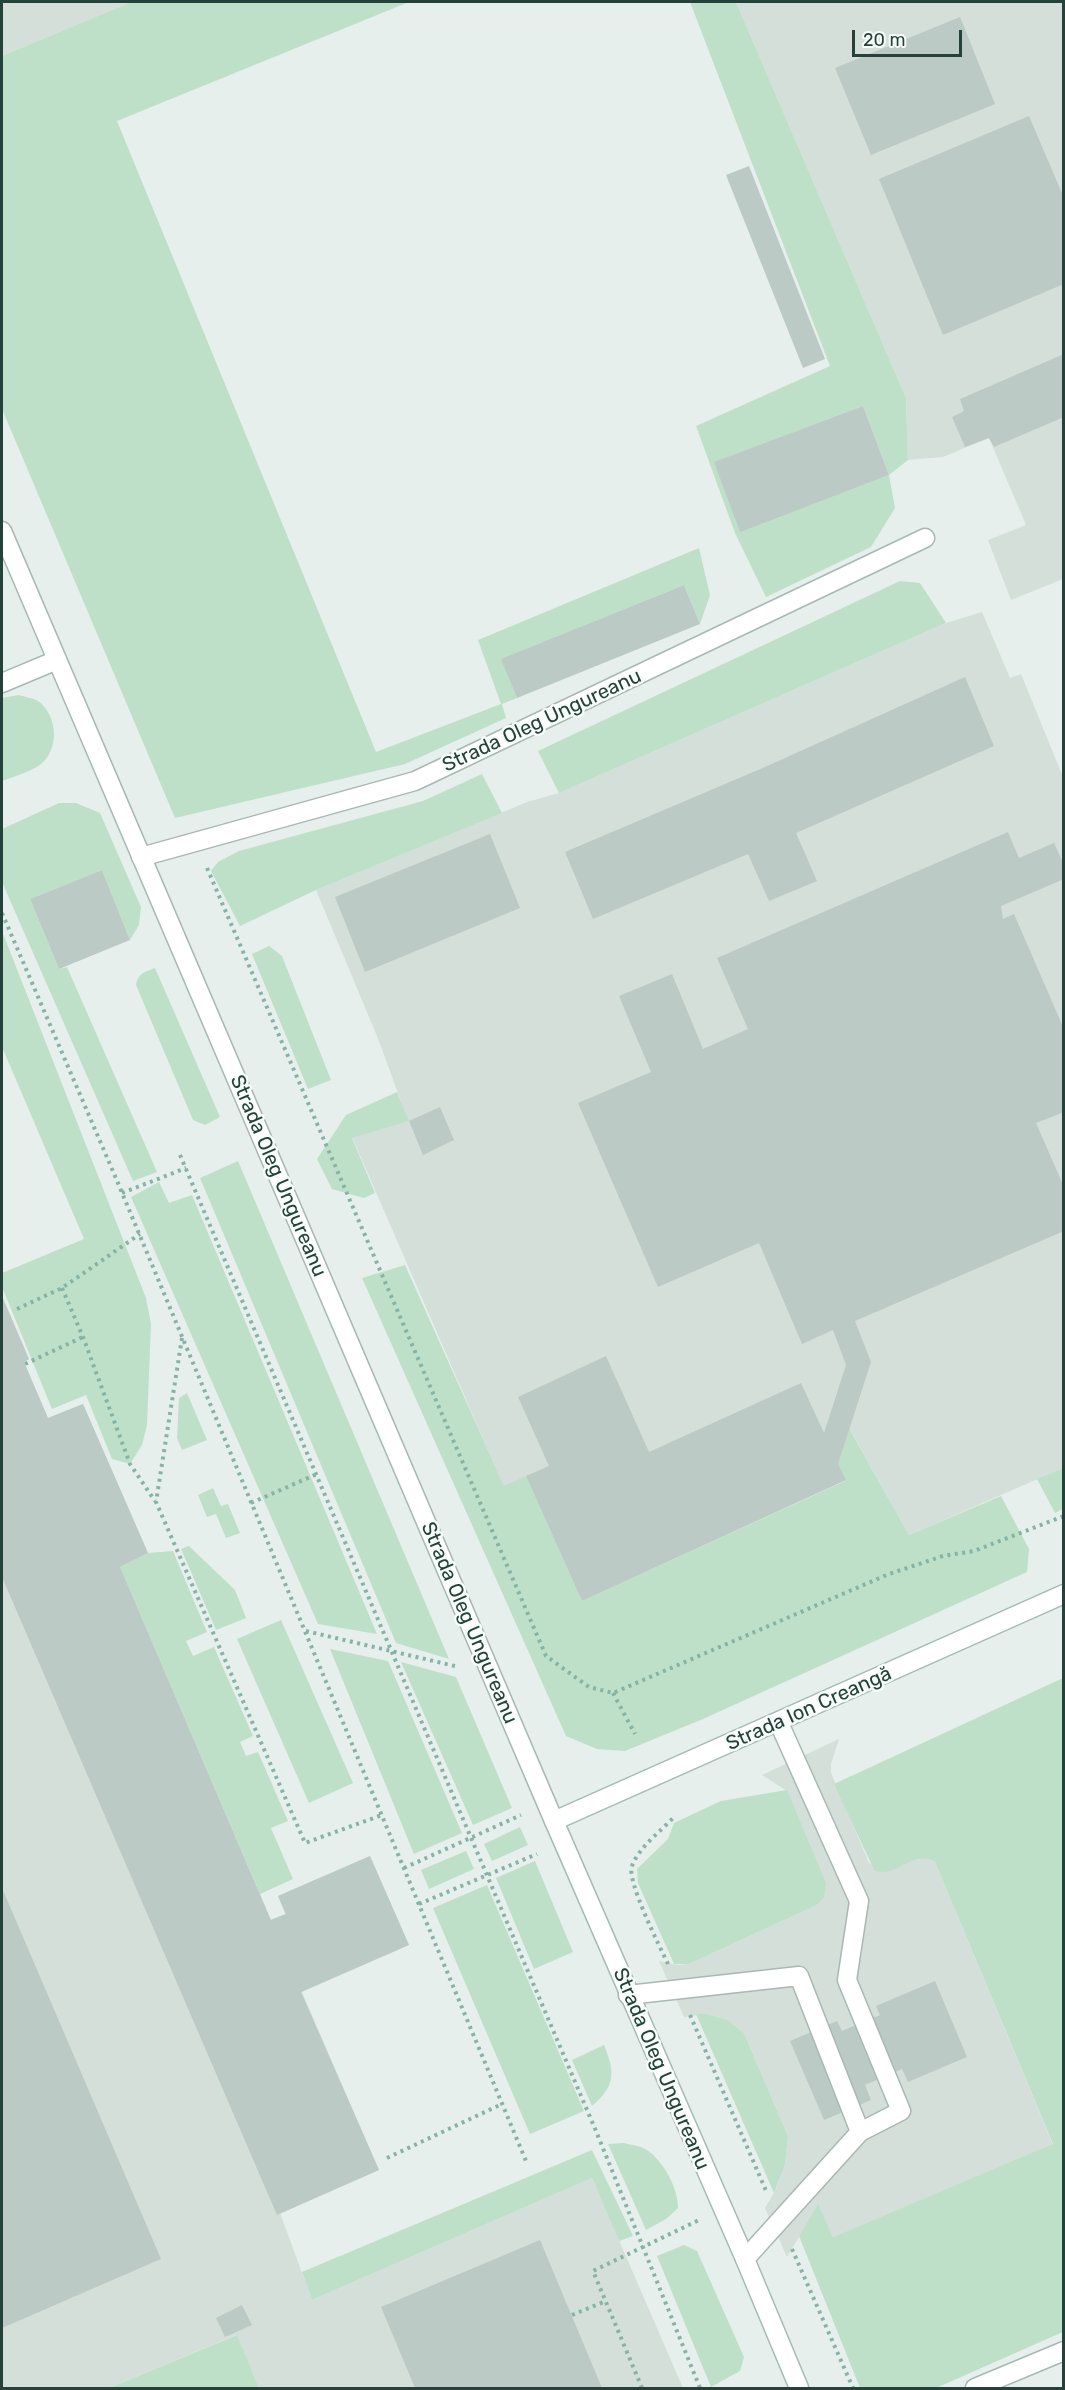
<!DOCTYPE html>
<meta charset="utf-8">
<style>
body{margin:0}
#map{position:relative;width:1065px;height:2390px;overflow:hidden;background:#e6efeb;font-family:Rubik,sans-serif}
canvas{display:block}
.frame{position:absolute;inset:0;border:3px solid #24423a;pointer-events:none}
.scale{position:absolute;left:852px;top:30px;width:110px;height:27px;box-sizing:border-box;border:3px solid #24423a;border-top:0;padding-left:8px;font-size:18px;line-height:21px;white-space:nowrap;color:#24423a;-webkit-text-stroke:4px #f7fbf9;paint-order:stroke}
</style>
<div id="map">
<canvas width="1065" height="2390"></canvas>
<div class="frame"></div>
<div class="scale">20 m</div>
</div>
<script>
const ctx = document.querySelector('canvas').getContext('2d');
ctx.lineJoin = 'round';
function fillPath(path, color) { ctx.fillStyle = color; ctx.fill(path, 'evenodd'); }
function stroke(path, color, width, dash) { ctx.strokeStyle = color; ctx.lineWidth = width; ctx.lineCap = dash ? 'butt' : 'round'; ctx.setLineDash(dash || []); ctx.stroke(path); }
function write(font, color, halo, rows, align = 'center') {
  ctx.font = font + ' Rubik,sans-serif'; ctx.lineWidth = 5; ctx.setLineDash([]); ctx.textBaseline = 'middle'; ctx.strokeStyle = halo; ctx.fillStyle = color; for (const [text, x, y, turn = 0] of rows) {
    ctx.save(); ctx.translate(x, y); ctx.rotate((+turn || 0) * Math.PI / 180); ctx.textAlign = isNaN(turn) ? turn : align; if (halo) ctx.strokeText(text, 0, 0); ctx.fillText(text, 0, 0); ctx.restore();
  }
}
fillPath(new Path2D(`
 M2,2H131L2,56Z
 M736,2H1063V579L1011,600L988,540L1026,525L989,438L943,457L908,460L906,398Z
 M982,612L1010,678L1021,674L1063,777V1468L909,1535L850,1429L846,1480L582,1601L526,1477L504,1487L352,1137L408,1121L379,1041L316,890L527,802L559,793L946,623Z
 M2,1296L29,1359L24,1362L48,1418L83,1404L148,1553L120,1567L270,1920L285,1914L278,1896L370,1856L409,1945L302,1992L379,2170L280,2213L312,2300L592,2178L683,2388H259L236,2335L109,2388H2Z
 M839,1739L831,1764V1773L869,1863L888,1871L917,1858L924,1857L935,1862L1053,2145L833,2237L818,2205L787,2257L765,2208L776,2189L785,2165L788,2136L744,2033L728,2020L707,2014L684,2017L659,1961L678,1965L689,1964L817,1905L824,1898L787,1791L762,1775Z`), '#d4dfda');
fillPath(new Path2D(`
 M131,2H409L117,121L376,752L501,704L478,640L699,548L710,595L700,624L684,585L502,659L517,698L502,704L506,718L405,764L175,818L2,409V56Z
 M690,2H736L906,398L908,460L889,475L895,508L871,547L766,597L735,533L696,426L830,366ZM863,406L889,475L740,531L715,462Z
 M900,581L920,583L946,623L559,793L538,751Z
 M19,695C25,697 33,698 38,701C59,716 60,753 37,767C26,773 13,777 2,781V698Z
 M482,774L502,813L316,890L240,926L211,871L218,862L239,851L423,801Z
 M59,803H76L100,813L141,907L139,925L130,940L102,870L30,899L59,969L67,967L157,1172L133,1181L2,882V829Z
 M2,931L146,1298L151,1324L147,1425L142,1445L130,1464L112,1459L86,1395L52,1409L2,1287V1273L84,1239L2,1047Z
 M269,946L282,956L331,1080L308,1089L252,954Z
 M155,968L220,1117L205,1125L193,1120L136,985C138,973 145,972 155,968Z
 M397,1092L409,1121L352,1138L375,1193L364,1198L332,1189L317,1159L346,1115Z
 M238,1161L449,1659L396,1643L200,1178Z
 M159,1182L169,1203L192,1195L377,1634L318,1624L131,1197Z
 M405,1265L504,1486L526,1476L582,1601L845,1481L838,1464L849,1428L909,1535L1001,1496L1029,1549L1027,1572L703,1719L625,1751L597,1749L566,1736L362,1278Z
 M187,1393L207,1440L182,1450L177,1438L179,1398Z
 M1063,1468V1509L1055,1513L1037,1479Z
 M213,1488L221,1506L228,1504L240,1533L226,1538L216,1514L207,1517L198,1495Z
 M189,1546L235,1590L246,1618L216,1630L181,1549Z
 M173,1551L207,1632L186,1641L193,1656L214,1647L253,1736L240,1742L246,1756L258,1752L288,1821L271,1828L293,1879L260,1894L120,1567L148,1553Z
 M281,1620L353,1783L309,1803L237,1639Z
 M330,1649L388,1661L462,1833L414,1854Z
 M401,1662L456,1677L512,1808L473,1825Z
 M1063,1678V2332L936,2388H860L799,2236L818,2204L833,2237L1053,2144L935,1862C913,1848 895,1880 874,1870L834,1784Z
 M787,1790L826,1883L824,1898L817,1905L689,1964H674L638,1883L637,1869L668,1839L674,1823L721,1801Z
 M520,1827L528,1845L492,1861L484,1844Z
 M466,1851L474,1869L429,1889L421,1870Z
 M535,1861L573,1952L534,1969L496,1878Z
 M487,1885L584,2111L530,2134L433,1908Z
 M696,2014H707L728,2020L744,2033L788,2136L785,2165L774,2193Z
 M604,2045C615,2072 616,2086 592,2106L572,2060Z
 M624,2143C632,2145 641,2146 647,2150C664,2162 678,2188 678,2208L666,2219L646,2230L608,2144Z
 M592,2150L633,2236L619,2241L592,2178L312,2300L302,2272Z
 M684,2245L697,2251L744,2357L740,2371L711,2387L657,2256Z
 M237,2335L259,2388H109Z`), '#bfe0c8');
fillPath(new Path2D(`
 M960,17L995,104L871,155L835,68Z
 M1029,116L1064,198V284L943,335L879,179Z
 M749,166L825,359L803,368L726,175Z
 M1064,354V417L994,447L989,438L965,447L952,417L964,411L960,399Z
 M863,406L889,475L740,532L714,462Z
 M684,585L700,624L517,698L501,659Z
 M965,677L994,746L796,833L817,881L769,901L748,854L593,919L565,852L765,767Z
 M1008,832L1019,858L1054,843L1064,865V879L1001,906L1003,919L1014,914L1064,1029V1112L1036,1123L1064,1187V1231L855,1321L871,1362L838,1464L846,1480L582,1601L526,1476L549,1466L518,1397L606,1356L649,1452L801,1383L824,1433L846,1365L833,1330L802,1344L759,1243L658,1287L578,1103L651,1072L619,996L672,974L703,1049L748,1029L717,958Z
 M490,834L520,908L365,972L335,897Z
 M102,870L130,940L59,969L30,899Z
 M440,1107L454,1140L423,1155L409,1121Z
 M2,1296L29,1359L24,1362L48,1418L83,1404L148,1553L120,1567L271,1920L286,1914L278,1896L370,1856L409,1945L301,1992L379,2170L277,2215L2,1577Z
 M2,1888L161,2259L2,2328Z
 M935,1981L967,2057L908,2082L902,2069L865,2085L871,2100L824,2120L790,2041L837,2021L842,2031L880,2015L876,2006Z
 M540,2240L602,2388H415L381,2307Z
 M242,2305L252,2325L225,2337L216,2318Z`), '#bbcac4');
const lane = new Path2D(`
 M2,683L57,660
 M141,857L415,781L925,538
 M779,1723L859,1901L847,1980L901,2111L860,2132
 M628,1995L799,1976L860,2132L745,2259
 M975,2388L1064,2351`);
const street = new Path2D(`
 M2,531L554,1821`);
const secondary = new Path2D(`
 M799,2388L745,2259L554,1821L1064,1594`);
stroke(lane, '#a8b8b2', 21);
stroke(street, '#a8b8b2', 21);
stroke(secondary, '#a4bbb3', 21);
stroke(new Path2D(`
 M207,868L546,1656L589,1687L613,1693L889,1574L943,1556L974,1551L1064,1516
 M2,913L115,1176L526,2161
 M180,1155L596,2131L700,2388
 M122,1193L186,1168
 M62,1288L83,1337L130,1464L155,1501
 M17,1309L62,1288L140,1234
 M182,1338L156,1502L305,1843L382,1815
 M25,1364L83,1337
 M251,1503L317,1474
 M306,1631L459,1667
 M613,1693L635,1734
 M404,1868L521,1815
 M419,1904L537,1854
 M668,1964C660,1947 626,1880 632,1866C639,1847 661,1831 674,1817
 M690,2015L767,2193
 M387,2158L502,2104
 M792,2249L853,2388
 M572,2315L606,2301
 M642,2388L593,2271L699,2220`), '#86b3a5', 4, [3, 4.5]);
stroke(lane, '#fff', 18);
stroke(street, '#fff', 18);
stroke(secondary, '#fff', 18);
write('20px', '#24423a', '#f7fbf9', [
 ["Strada Oleg Ungureanu",542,721,-25],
 ["Strada Oleg Ungureanu",278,1176,67],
 ["Strada Oleg Ungureanu",469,1623,67],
 ["Strada Ion Creangă",809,1709,-24],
 ["Strada Oleg Ungureanu",661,2069,67]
]);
</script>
